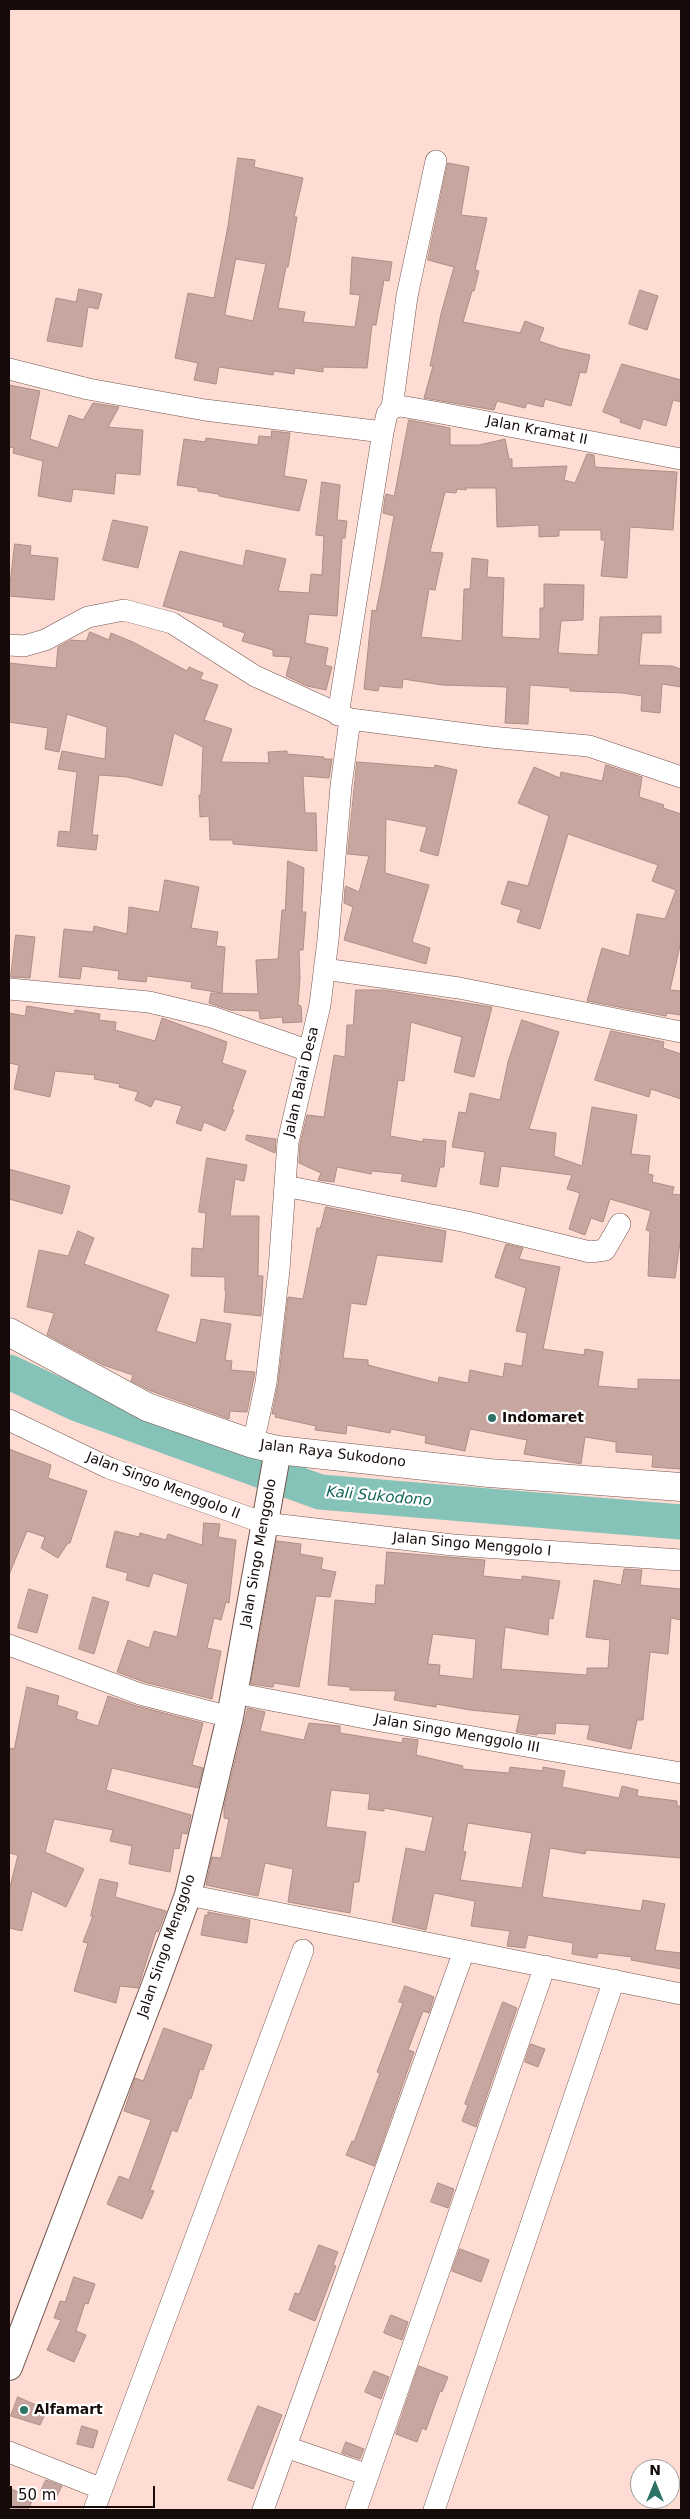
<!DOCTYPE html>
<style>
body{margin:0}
#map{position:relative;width:690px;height:2519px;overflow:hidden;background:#fedcd3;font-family:"DejaVu Sans",sans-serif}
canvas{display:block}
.frame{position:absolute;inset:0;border:10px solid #160b09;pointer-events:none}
.north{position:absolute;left:630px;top:2459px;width:50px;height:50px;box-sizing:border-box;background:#fff;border:1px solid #a29d9d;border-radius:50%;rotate:0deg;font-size:14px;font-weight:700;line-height:20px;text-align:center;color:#160b09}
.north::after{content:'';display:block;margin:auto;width:18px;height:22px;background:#2c7267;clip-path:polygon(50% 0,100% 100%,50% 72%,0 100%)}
.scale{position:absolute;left:10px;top:2486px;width:145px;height:22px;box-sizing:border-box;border:2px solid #160b09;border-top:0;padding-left:6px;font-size:15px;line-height:18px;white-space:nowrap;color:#160b09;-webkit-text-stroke:4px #fff;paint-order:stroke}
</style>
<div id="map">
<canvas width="690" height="2519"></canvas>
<div class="frame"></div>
<div class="north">N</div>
<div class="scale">50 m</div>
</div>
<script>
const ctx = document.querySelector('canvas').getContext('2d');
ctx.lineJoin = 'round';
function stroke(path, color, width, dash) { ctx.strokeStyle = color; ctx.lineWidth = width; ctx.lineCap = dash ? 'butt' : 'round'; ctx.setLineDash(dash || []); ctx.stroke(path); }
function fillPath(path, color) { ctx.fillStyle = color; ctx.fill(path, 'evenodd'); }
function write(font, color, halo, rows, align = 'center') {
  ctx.font = font + ' "DejaVu Sans",sans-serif'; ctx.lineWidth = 4.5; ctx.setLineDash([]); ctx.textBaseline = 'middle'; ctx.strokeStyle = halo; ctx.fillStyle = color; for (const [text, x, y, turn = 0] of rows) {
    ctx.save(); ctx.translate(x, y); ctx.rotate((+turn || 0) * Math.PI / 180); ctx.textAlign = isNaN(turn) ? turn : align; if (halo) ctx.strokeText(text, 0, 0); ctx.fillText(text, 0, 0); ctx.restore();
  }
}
stroke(new Path2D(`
 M9,1372L75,1403L320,1492L681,1522`), '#85c3b8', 35);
const building = new Path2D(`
 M238,158L255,160L254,167L303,178L294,217H297L288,267H286L278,308L305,312L303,322L355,327L360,295L350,294L352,257L392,262L389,281L384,280L376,325H372L367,368L323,367V372L295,368L294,374L274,371L273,375L219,367L216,384L194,380L198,363L175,358L188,293L214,298L228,226ZM236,259L266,264L253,321L225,315Z
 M448,163L469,167L461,215L487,218L475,270L479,271L474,291H472L463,322L520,333L525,321L544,328L539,341L559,348L590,355L586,373L580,372L571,406L545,399L543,407L527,403L525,408L497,401L494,410L424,398L433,366H430L441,314L454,267L428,260Z
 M79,289L102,294L98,309L88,307L82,347L47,341L56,298L76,302Z
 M640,290L658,296L647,330L629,324Z
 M622,364L681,380V402L673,400L666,426L643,419L640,429L620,422L621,419L603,412Z
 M9,385L40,391L30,439L58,448L69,415L83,420L93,403L119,407L108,427L143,430L140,475L116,473L114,494L73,489L71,502L38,496L43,461L13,453L14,448L9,447Z
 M409,420L450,428V445H479L505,439L509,459H512V468L567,466L564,480L575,483L587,454L594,455L595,467L677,472L673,530L630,527L627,578L601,576L605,540H601V530H559V536L539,537V525L497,527L496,488H466V490L457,489L456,493L445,492L430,552L443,553L435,590L429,589L421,637L462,641L464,589H470L472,558L488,560L487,577L504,578L502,637L540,639V608H544V584L584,585L583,620L561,621L558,653L598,655L600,617L661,616V633H642L639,665L672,666L681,669V687L662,684L660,713L641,711L642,696L623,693L570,691V688L530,685L528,724L505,723L507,687L442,685L403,679L402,688L379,686L378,691L364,689L372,610L376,611L381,587L394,516L383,513L385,497L386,494L394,496Z
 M272,431L290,433L284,476L307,480L299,511L219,496V494L198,491V488L177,485L184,439L205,442L206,438L258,445L259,436L271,437Z
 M322,482L340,485L337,520L347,521L345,538H342L337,616L309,614L305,643L328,648L325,665L332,667L326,690L307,686L286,676L291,657L273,656V650L242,641L245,633L223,626L224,623L163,606L180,551L243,566L246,550L286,559L278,591L309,593L311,574L322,575L324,536L316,535Z
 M113,520L148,527L138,568L103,560Z
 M15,544L31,546L30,555L58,558L54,600L9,596Z
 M90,632L109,640L111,633L133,642L187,671L189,667L203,673L200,679L218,685L204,720L232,729L221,762L269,763L268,752L287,751V754L324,757V759H332L329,778L303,776L305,813H316L317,851L233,844V840H210L209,816L200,817L199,795H201L203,747L174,733L162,786L127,777L99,775L92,835H98L96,850L57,846L59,831L70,832L77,772L58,769L62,751L105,759L107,727L67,714L59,752L45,749L48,728L9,722V663L56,668L58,647L71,640L86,641Z
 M357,762L434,768L435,765L457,770L438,856L420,851L427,827L386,819L385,873L429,885L412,942L430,948L426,964L344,940L353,907L344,903L345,888L346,886L359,892L369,856L348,854Z
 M606,765L642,777L639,797L664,805L663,808L681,814V941L670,990L681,991V1015L667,1013L666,1016L587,1001L602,948L629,956L637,914L665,919L676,890L652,881L658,865L568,834L540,929L517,922L521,910L501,904L508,881L528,886L549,816L518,803L534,767L560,778L561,772L602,781Z
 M288,861L304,868L302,912H306L303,950H299L300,978L298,1005L301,1006L302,1022L283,1023L282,1017L260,1019L259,1011L230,1010L209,1003L211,993L258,994L256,960L278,959L282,910H285Z
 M165,880L199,887L191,928L218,932L216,946L225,947L222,993L191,988L192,982L147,976L146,982L118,979L119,971L82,966L80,979L59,977L64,929L93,932L94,926L127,934L129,907L159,912Z
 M16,935L35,937L30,978L11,977Z
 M356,990H384L492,1007L474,1077L454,1072L462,1037L411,1022L404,1081L398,1080L390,1136L423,1142V1139L446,1141L444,1167H440L436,1187L401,1181L403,1174L372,1171L371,1174L337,1167L334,1182L318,1180L321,1173L299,1163L300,1144L307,1115L324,1117L334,1055L345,1057L347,1025H353Z
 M27,1006L74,1014L75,1010L100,1014L99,1020L116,1022L115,1030L155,1041L162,1018L227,1042L222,1063L246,1071L232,1109L234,1110L225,1131L204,1122L201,1131L176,1123L182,1106L155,1099L151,1107L135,1100L138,1092L119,1087L120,1084L94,1079L95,1075L55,1071L50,1097L14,1089L19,1065L9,1063V1013L25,1016Z
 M522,1020L559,1032L529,1129L556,1133L554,1156L582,1166L592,1107L637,1115L631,1154L650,1156L648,1174L653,1175L652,1182L674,1187L672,1194L681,1195V1236L675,1278L648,1276L650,1231L646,1230L651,1211L610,1199L603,1222L591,1218L585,1235L569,1229L580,1193L567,1189L572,1175L501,1166L498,1187L480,1184L485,1152L452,1147L459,1112L466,1113L470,1093L500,1100L508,1062Z
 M611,1031L664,1042L663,1048L681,1054V1099L651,1089L649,1097L595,1080Z
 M247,1135L276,1139L275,1153L246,1140Z
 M207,1158L247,1165L244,1181L235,1179L230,1216H259L258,1276H263L261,1316L224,1312L226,1291H225V1277L191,1276L192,1248L203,1249L206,1213L199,1212Z
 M9,1169L70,1186L62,1214L9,1199Z
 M326,1207L446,1231L442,1262L377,1255L366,1305L351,1303L343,1358L368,1360V1365L438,1383L439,1377L468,1383L470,1370L503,1377L505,1363L522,1366L527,1333L516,1331L526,1288L495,1277L506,1244L523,1248L519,1259L560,1267L543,1349L584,1355L585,1349L603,1352L598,1386L638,1389V1379L681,1380V1469L652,1467L653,1455L616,1452V1442L585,1437L581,1464L524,1454L527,1440L470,1429L465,1451L425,1443L426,1436L391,1429L390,1433L347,1425L346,1434L315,1430L316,1426L275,1417L276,1414H272L278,1384L288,1297L303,1299L317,1228H320Z
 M78,1231L94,1238L84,1264L169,1295L156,1331L196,1343L201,1319L231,1324L225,1360L232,1361L231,1370L255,1372L247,1412L230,1411L229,1419L151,1391L131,1381L133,1375L103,1365L47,1335L54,1313L27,1307L39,1250L68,1256Z
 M9,1449L51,1465L48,1478L87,1491L70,1543H68L58,1558L41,1548L45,1537L27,1531L9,1575Z
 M204,1523L220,1524L218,1537L236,1540L229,1603L226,1602L221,1620L214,1618L207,1648L221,1651L212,1699L144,1682L117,1672L128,1640L149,1648L154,1631L177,1637L188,1584L153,1573L149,1587L126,1580L128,1573L106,1567L115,1531L139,1537L140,1533L166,1540L168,1534L202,1545Z
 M277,1541L301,1544L300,1554L323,1558L321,1569L336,1572L330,1597L316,1596L299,1687L274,1683L273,1687H271L251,1684Z
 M387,1552L485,1560L483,1576L522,1580V1576L560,1581L553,1619L549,1618L548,1635L505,1627L501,1669L587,1675V1668H608L610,1640L586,1637L594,1580L621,1585L624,1569L642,1570L640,1585L681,1589V1620L671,1618L668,1654L650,1652L643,1720H637L631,1749L587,1739L590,1725L556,1723L555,1734L537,1733V1735L516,1732L520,1715L470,1710L436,1704V1707L394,1700L396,1691L350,1690V1687L328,1685L335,1600L375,1604L376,1585H384ZM433,1634L476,1639L473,1679L439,1675L440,1665L428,1664Z
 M29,1589L48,1595L37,1633L18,1628Z
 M93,1597L109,1602L94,1654L79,1649Z
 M27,1687L59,1696L57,1705L78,1712L76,1719L98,1726L108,1696L137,1706L203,1723L192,1765L203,1768L198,1788L112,1768L106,1790L191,1815L187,1834L182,1833L179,1849L174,1848L170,1872L129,1864L132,1846L110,1841L113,1830L54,1819L45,1852L84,1869L66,1907L32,1891L22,1931L9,1928V1891L18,1855L9,1853V1756L10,1748L14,1749Z
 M248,1708L265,1712L260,1731L304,1740L309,1723L340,1726V1733L402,1743L403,1738L418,1740L416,1755L463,1766L462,1769L509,1773L510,1767L543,1771V1767L565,1771L562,1787L619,1798L622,1786L638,1790L637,1796L677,1801V1806H681V1858L586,1850L585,1854L550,1848L542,1897L641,1911L643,1900L665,1904L655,1950L681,1953V1969L631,1960L632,1957L598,1953L597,1958L572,1954L573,1943L528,1935L525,1948L507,1946L510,1931L471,1926L475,1901L434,1893L426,1930L392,1922L406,1848L425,1852L433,1817L384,1808V1811L368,1809L370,1794L331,1790L326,1827L366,1832L359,1882H354L350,1913L288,1902L293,1869L265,1863L258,1896L206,1885L212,1857L221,1858L229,1819L224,1818V1807ZM468,1823L532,1833L522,1888L460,1880L466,1852L463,1851Z
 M100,1879L118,1883L115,1897L166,1911L158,1932L156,1931L138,1988L120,1986L116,2003L74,1991L88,1943L83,1942L93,1916H91Z
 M208,1912L250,1920L247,1943L201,1935L205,1915H208Z
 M405,1986L434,1997L429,2013L423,2011L408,2050L414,2052L374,2166L346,2155L352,2141L354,2142L380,2073L377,2072L403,2003L399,2002Z
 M503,2002L517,2008L476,2127L462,2121L468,2105L465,2104Z
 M164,2028L212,2045L203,2070L200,2069L191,2099L189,2098L177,2132L172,2130L150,2190L154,2191L142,2219L107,2204L119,2176L129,2180L151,2120L124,2111L135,2078L143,2081Z
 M531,2044L545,2049L538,2067L525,2062Z
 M438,2183L454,2189L448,2208L431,2202Z
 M319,2245L338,2252L333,2265L336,2266L315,2321L289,2310L295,2293L299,2294Z
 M460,2249L489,2260L481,2282L452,2271Z
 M74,2277L95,2284L88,2304L85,2303L76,2331L86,2335L74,2362L47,2350L61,2320L54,2318L60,2301L65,2302Z
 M391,2315L408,2322L402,2340L384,2333Z
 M419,2366L448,2377L442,2392L440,2391L426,2430L422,2428L417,2442L396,2434Z
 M374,2371L389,2377L381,2399L365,2392Z
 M18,2397L47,2410L40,2425L11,2416Z
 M258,2406L282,2415L253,2489L228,2480Z
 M82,2426L98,2431L93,2448L77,2444Z
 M346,2442L364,2449L360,2459L342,2453Z
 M46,2480L62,2486L56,2498L41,2491Z
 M9,2488L33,2499L28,2510H9Z`);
fillPath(building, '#c6a69e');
stroke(building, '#ad8e86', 1);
const minor = new Path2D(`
 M9,369L88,389L205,410L383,432
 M392,408L400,406L446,414L681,459
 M9,645L24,646L45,640L88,617L124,610L172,623L255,676L350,719L490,737L589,746L681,777
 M338,715L383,432L387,414L392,408L407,296L436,161
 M324,969L459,988L681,1032
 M9,989L149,1002L212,1017L309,1051
 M285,1186L467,1222L590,1252L605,1250L620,1224
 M9,1420L109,1468L264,1523L453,1545L681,1560
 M253,1444L266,1383L279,1270L288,1142L320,1005L328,940L341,786L350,719
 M9,1645L140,1694L230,1717
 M234,1693L381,1721L681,1773
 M188,1895L681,1994
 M286,2447L368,2475
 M9,2452L102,2489
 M94,2510L303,1950
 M263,2510L464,1951
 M356,2510L545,1966
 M434,2510L614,1980`);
const tertiary = new Path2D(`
 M9,2367L155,1985L188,1895L230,1717L278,1450`);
const secondary = new Path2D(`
 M9,1332L147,1407L253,1444L278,1450L489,1473L681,1487`);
stroke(minor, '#72554e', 22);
stroke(tertiary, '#72554e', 28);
stroke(secondary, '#72554e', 29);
stroke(minor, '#fff', 21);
stroke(tertiary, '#fff', 26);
stroke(secondary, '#fff', 28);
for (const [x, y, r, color] of [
 [492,1418,5,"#2c7267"],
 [24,2410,5,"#2c7267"]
]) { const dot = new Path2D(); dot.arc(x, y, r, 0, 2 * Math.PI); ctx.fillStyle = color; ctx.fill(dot); stroke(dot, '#fff', 2); }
write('14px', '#160b09', '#fff', [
 ["Jalan Kramat II",537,431,11],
 ["Jalan Balai Desa",302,1082,-77],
 ["Jalan Raya Sukodono",333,1454,7],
 ["Jalan Singo Menggolo II",163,1486,21],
 ["Jalan Singo Menggolo I",472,1545,5],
 ["Jalan Singo Menggolo",259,1553,-80],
 ["Jalan Singo Menggolo III",457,1734,10],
 ["Jalan Singo Menggolo",167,1946,-71]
]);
write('bold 14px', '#160b09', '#fff', [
 ["Indomaret",502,1418],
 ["Alfamart",34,2410]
], 'left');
write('italic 15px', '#12655a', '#fff', [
 ["Kali Sukodono",379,1497,5]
]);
</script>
